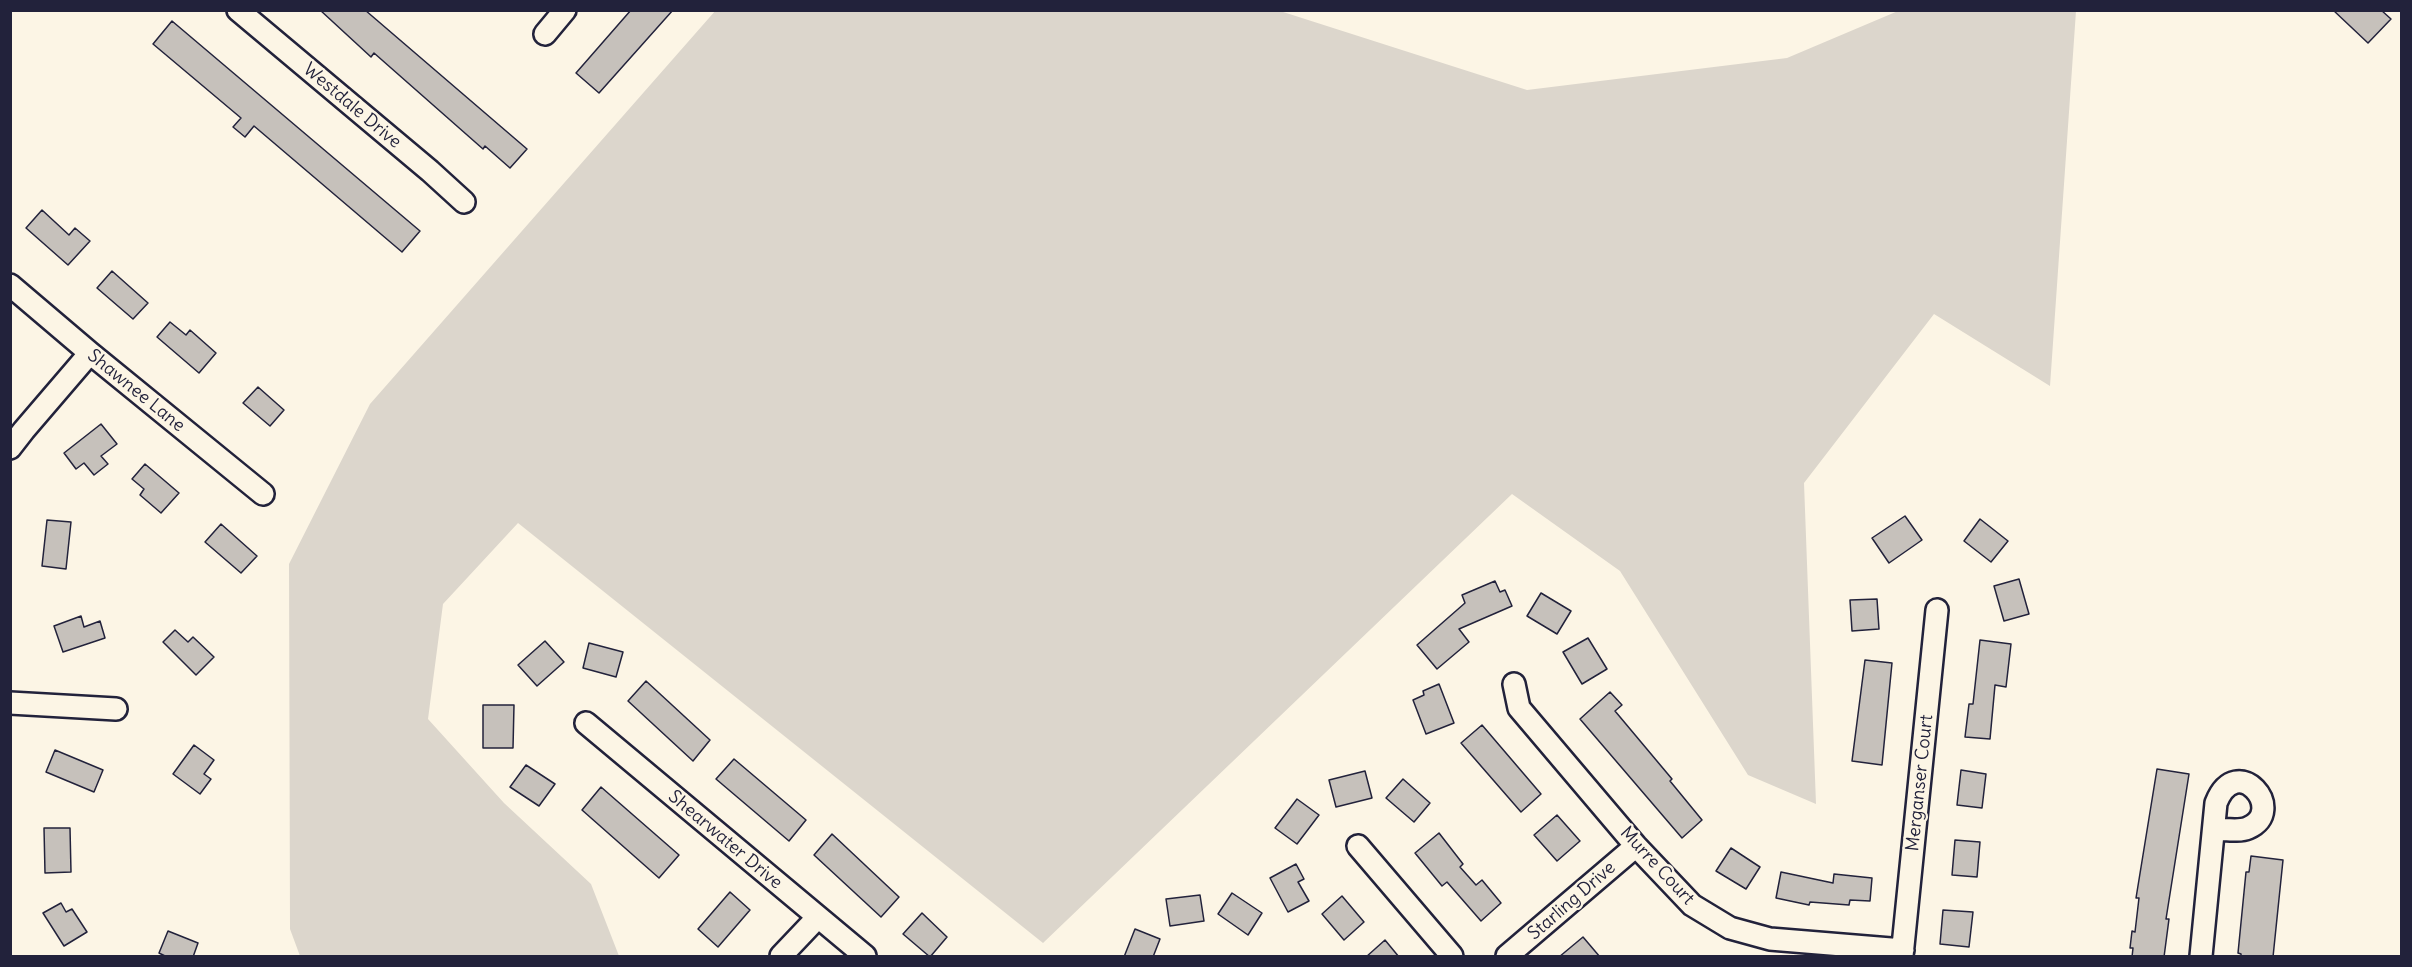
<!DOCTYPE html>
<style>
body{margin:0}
#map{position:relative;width:2412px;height:967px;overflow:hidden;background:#fcf5e5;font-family:Delius,sans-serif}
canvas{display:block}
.frame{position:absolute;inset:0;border:12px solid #22223b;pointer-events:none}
</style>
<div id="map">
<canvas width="2412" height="967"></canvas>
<div class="frame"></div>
</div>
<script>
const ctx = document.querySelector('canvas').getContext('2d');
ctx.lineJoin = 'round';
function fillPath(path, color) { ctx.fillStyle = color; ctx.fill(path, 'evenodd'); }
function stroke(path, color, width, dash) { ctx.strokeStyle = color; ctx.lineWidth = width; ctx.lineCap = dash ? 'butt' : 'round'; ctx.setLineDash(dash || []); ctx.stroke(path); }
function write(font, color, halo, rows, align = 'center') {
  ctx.font = font + ' Delius,sans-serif'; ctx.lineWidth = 4.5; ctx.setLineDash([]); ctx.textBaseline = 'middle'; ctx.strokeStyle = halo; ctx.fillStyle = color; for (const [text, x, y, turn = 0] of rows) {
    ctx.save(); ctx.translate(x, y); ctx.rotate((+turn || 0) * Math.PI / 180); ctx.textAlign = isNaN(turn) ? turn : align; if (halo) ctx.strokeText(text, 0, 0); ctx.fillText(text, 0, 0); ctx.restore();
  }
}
fillPath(new Path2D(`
 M716,10L1280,11L1527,90L1787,58L1898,11H2076L2050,386L1934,314L1804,483L1816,804L1748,775L1620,571L1512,494L1043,943L518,523L443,604L428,719L504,803L591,884L619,956H300L290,929L289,564L370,404Z`), '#dcd6cc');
const building = new Path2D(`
 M320,10H365L527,149L510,168L485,146L483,149L374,53L371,57Z
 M631,10H673L599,93L576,73Z
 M2333,10H2381L2391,19L2368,43Z
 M172,21L420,231L402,252L254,126L245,137L233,127L241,118L153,44Z
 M42,210L69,235L75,228L90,241L68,265L26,228Z
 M112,271L148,303L133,319L97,288Z
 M170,322L186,335L190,330L216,353L199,373L157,337Z
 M258,387L284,410L270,426L243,403Z
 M101,424L117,444L101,456L108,464L94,475L84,463L76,469L64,453Z
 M145,464L179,493L161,513L140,495L144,489L132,479Z
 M1905,516L1922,540L1889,563L1872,538Z
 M1980,519L2008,541L1991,562L1964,541Z
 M47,520L71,522L66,569L42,566Z
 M221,524L257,556L241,573L205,542Z
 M2019,579L2029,614L2004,621L1994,586Z
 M1495,581L1500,592L1505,590L1512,606L1459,629L1469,642L1437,669L1417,645L1465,603L1462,595Z
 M1541,593L1571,611L1557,634L1527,616Z
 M1877,599L1879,629L1852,631L1850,600Z
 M81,616L84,627L100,621L105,638L63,652L54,626Z
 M175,630L188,642L193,637L214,657L196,675L163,642Z
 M1588,638L1607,669L1582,684L1563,652Z
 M1980,640L2011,644L2006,687L1995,685L1990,739L1965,737L1969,704H1973Z
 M545,641L564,662L537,686L518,665Z
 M589,643L623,652L616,677L583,668Z
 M1865,660L1892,663L1882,765L1852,761Z
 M646,681L710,740L693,761L628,701Z
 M1439,684L1454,723L1426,734L1413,700L1424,695L1423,691Z
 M1610,692L1622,705L1615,711L1672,779L1670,781L1702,820L1682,838L1580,719Z
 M483,705H514L513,748H483Z
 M1482,725L1541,794L1521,812L1461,743Z
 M194,745L214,760L204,774L211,779L200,794L173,774Z
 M55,750L103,770L94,792L46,772Z
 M734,759L806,820L789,841L716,779Z
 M526,765L555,784L539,806L510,787Z
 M2157,769L2189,774L2166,919H2169L2164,957H2132L2133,948H2130L2132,931L2135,932L2139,898H2136Z
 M1961,770L1986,774L1982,808L1957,805Z
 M1365,771L1372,798L1336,807L1329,780Z
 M1403,779L1430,803L1414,822L1386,798Z
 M601,787L679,855L659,878L582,810Z
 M1297,799L1319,815L1297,844L1275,828Z
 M1557,815L1580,841L1557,861L1534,835Z
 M44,828H70L71,872L45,873Z
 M1439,833L1463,864L1460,867L1476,885L1482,880L1501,903L1481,921L1447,882L1442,886L1415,853Z
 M832,834L899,897L881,917L814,855Z
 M1955,840L1980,842L1977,877L1952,875Z
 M1731,848L1760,867L1746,889L1716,871Z
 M2251,856L2283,860L2273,957H2241V954L2238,953L2246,872H2249Z
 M1296,864L1304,879L1298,882L1309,901L1288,912L1270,878Z
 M1781,872L1833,883L1834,874L1872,878L1870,901L1850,900L1849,905L1810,902L1809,905L1776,898Z
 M730,892L750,910L718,947L698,929Z
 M1232,893L1262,913L1248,935L1218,914Z
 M1200,895L1204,921L1170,926L1166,899Z
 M1342,896L1364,922L1344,940L1322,914Z
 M61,903L66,912L72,909L87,932L64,946L43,913Z
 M1943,910L1973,912L1969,947L1940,944Z
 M922,913L947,937L930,957L903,934Z
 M1135,929L1160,939L1153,957H1124Z
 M168,931L198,943L193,957H167L159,953Z
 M1583,937L1600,957H1559Z
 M1385,940L1399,957H1366Z`);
fillPath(building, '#c6c1bb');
stroke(building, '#22223b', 1.5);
const minor = new Path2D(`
 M238,10L430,171L464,202
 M545,34L565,10
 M10,285L90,353L263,494
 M10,448L24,430L90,353
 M1514,684L1519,708L1636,846L1692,905L1730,928L1770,939L1903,950
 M10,703L116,709
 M586,723L865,956
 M1358,846L1452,956
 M781,956L818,917
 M1507,956L1636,846
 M1902,956L1937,610
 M2201,956L2216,803C2237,750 2288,811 2248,828C2239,832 2224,829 2215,829`);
stroke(minor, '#22223b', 26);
stroke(minor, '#fcf5e5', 21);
write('18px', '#22223b', '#fcf5e5', [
 ["Westdale Drive",352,106,40],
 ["Shawnee Lane",136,391,39],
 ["Merganser Court",1920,783,-84],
 ["Shearwater Drive",725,840,40],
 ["Murre Court",1657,866,47],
 ["Starling Drive",1572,901,-41]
]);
</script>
